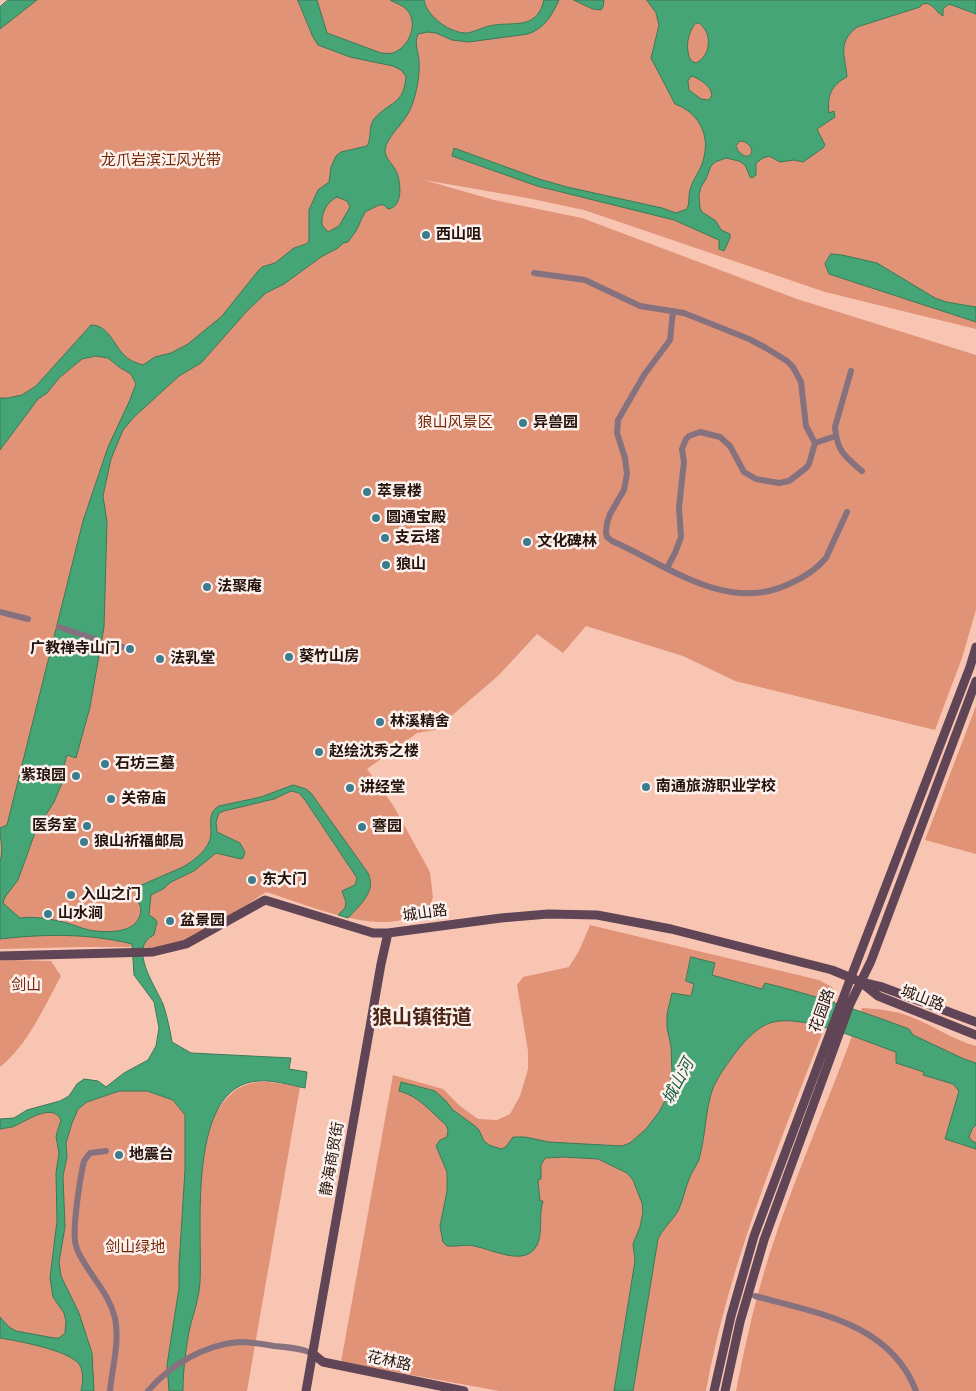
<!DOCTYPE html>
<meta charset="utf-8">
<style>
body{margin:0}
canvas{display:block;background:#f9c5b3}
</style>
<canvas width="976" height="1391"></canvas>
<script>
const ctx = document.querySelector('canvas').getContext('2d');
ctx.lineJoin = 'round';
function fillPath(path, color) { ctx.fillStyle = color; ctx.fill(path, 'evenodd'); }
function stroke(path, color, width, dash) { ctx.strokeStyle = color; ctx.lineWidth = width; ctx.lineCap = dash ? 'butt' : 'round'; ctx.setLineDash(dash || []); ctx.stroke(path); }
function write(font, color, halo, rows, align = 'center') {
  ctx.font = font + ' "Roboto Condensed","Noto Sans SC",sans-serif'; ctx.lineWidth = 5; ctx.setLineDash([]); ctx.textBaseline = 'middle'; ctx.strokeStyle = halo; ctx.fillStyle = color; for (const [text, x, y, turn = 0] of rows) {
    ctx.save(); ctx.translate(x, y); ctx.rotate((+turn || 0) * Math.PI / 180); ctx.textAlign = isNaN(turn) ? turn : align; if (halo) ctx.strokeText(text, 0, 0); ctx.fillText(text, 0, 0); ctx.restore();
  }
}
fillPath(new Path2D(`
 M20,0H976V329L825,292L584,210L527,198L424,180L494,200L582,218L797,299L976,355V610L962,658L935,730L735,681L683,656L586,626L563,653L537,634L498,676L435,730L417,733L367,769L393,805L430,872L433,897L430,907C420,912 408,919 397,921C357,927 305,904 266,892L236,912L183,941L161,947H83L0,949V17Z
 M976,706V854L925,840Z
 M590,925L819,980L832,987L836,998C786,1127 731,1255 706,1391H499L341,1362L393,1075L443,1089L460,1106L478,1119L497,1120L510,1114L520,1096L528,1069V1051L517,985L523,977L569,967L579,951Z
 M12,960L51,961L61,976C44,1007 28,1045 0,1067V961Z
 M862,1008C880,1009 899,1011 916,1019C938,1028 951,1039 976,1046V1391H736C744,1350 753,1309 765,1269C792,1180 832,1095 862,1008Z
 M84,1079L98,1081L106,1088L119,1091H146L173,1100L185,1115L218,1110C240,1075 264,1080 300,1087L247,1391H0V1119L14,1118L27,1110L60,1101L69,1096L77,1084Z`), '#e19378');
const water = new Path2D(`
 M8,0H37L0,29V7Z
 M298,0H317L327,33L381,53C385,53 389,54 393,53C409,47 419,24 407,10C403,5 395,3 390,0H424C427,17 451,34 468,33C477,31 485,26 494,25C517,22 537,29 544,0H559C552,15 545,28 528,34L469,42L452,40L436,33L428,32L418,34C414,44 418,50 419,60C420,74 417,92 412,105C406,123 387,135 385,150C385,159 394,165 397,173C401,184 403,207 388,209L384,205H379L365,212L356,231L348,242L343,243L338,248L321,257L284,284L266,293L247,311L201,363L179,376L134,417L123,430L111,459L103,496L107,522L104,627L90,707L76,758L67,755L61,776L64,778L54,802L36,830L18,880L5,897L3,903L20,918C34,916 50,919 63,922C72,924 80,928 89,930C105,933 135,934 140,915C142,907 140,904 135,899L137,887L183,867C192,862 205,852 209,842C215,829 204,815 219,806L261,797L293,785L306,789L311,793L368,873C377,891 360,905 348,918L338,915L345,908L346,902L342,891L355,885L357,878L305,800L299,793L291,791L274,799L224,811L219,813L216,822L217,832L240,843L245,852L243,858L241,859L216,853L194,871L171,882L163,889L151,895L149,915L155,919L157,922L154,935C127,947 156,987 163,1004C167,1016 170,1029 172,1042L191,1053L291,1058L289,1069L307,1072L305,1088C290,1085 274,1080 259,1081C185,1084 203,1234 200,1282C199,1298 194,1312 190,1327C186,1347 183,1370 183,1391H169L167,1365L179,1288V1265L185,1170V1115L173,1100L147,1091H119L87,1102L78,1109L72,1123L66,1143L67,1157L63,1176L65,1227L59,1262L61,1276L79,1313L92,1353L94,1391H81C83,1382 84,1371 79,1364C68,1350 18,1341 0,1338V1317L9,1327L16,1331L54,1338H59L65,1333L66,1321L64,1313L53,1297L50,1278L57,1221L56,1173L59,1153L56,1136L61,1120C52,1101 24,1123 12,1127C8,1128 4,1128 0,1129V1119L14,1118L27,1110L60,1101L69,1096L77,1084L84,1079L98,1081L106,1087L124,1073L148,1060L156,1046L159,1028L154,1002L134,975L132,944C88,933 44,934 0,939V861C4,850 0,840 0,828L7,825L83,521L108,447L129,402L136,384L131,374L119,367L108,358L96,356L82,359L59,378L47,393L38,399L0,450V398H8L22,395L36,386L91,325C109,325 114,346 125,356C130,361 137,363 143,365L155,357L171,353L188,344L222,316L258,271L262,267L275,263L294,248L306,244L309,241V210L318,190L329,182L331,167L336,156L341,152L367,146C372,138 368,127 374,119C389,101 404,106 406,76L401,70L393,66L350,57L318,45L313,37ZM337,197L347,201L350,207L339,226L328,232L322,225C321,214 326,202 337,197Z
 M574,0H604L603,7L601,10L593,9Z
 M647,0H976V14L949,4L943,9V16C935,12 933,1 922,4L920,7L857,27C837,43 845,54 847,77C831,85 827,96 829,113L834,111L835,117L817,129L825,145L823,148L803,162L794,160L780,162L769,156L763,158L756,163V175L752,178L750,177L745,165L739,161L726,158L715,162L711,166L706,179L701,187L699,195L700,208L702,212L716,221L721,230L730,234V238L724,251L719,249V240L674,220L537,186L452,156L454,148L539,179L567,187L662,208L676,213L687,209C690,202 688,196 690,190C693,178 702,169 704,157C710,133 697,112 675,104L651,58L659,25L656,13ZM699,23C713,33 711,56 696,63L691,61C685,50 687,34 695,24ZM692,76C700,79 711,86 712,95L709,100L701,99L689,90L688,81ZM740,141C746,141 751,145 752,152L749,156H744L738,151L736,146Z
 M831,254L842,255L877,263L935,298L946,302L976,307V322L829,274L825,264Z
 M691,957L715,963L712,975L762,989L765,983C814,995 861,1011 909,1029L913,1035L964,1059L976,1063V1125L972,1129L969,1137L971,1140L976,1143V1149L945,1139L959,1091L953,1084L923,1075L924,1072L896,1063V1052C866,1042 794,1009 765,1025C752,1032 742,1044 733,1056C726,1066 718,1076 713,1088C705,1110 706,1133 700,1155C699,1163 692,1171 689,1179C685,1189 683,1201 678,1211C672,1221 663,1228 658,1239L633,1391H614L635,1261L633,1244L640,1227L643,1212L642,1203L633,1180L627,1173L598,1159L564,1157L545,1158L541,1165V1179L538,1180L540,1201H543C539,1214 542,1227 539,1240C530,1270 495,1250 474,1246C465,1244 456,1247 447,1246L443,1242L440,1226L447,1191V1172L436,1146L440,1140L447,1137L448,1130L446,1125C431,1112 419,1096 399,1091L401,1082L435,1091L446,1101L453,1110L475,1126L479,1130L484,1141L489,1145L501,1149L506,1147L513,1137H525L549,1142L622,1146L630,1143L646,1129L659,1112L666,1099L672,1073L671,1046L667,1028V1014L672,993L691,996L694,984L686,981Z`);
fillPath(water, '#46a577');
stroke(water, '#3c7957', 1);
stroke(new Path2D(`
 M534,273L585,280L640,306L684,313L749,339L766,348L787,361L793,367L801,382L806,426L815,443L809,464L806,468L789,481L779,483L756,479L744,472L730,446L720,437L700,432L689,436L686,439L682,449L684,462L679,507L681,537L675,553L667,568
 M673,311L670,340L644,375L618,420L617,433L625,458L627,474L624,490L610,514L607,523L606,532L607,537L612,541C667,565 727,614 789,584C803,578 816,570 826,558L847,512
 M851,371L835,427C837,451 844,456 862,471
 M815,443L836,436
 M0,612L28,619
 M59,627L98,640
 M110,643L123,647
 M106,1151L90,1153L84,1161C80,1178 73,1224 75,1241C76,1247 78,1253 82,1259C93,1279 109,1294 115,1318C120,1342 112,1368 110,1391
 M755,1296C817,1313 890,1323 916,1391
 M148,1391C170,1365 204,1345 239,1342C251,1342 263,1344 274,1346C287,1347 300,1348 312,1353`), '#85727e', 6);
stroke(new Path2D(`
 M0,956L153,952L186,944L265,900L373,933H388L501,918L548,914L597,915L671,929L832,970L861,982L882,987L976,1022
 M863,984L878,996L976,1035
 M312,1353L323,1362L464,1391
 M306,1391L381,964L388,933
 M714,1391L731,1316L754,1236L851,977L970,667L976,647
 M725,1391L740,1322L764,1240L850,1004L871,961L976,681`), '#5f4556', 9);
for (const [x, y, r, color] of [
 [426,235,5,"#3b7c8f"],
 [523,423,5,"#3b7c8f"],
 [367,492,5,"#3b7c8f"],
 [376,518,5,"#3b7c8f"],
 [385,538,5,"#3b7c8f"],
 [527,542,5,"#3b7c8f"],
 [386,565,5,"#3b7c8f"],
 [207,587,5,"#3b7c8f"],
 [130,649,5,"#3b7c8f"],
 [289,657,5,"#3b7c8f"],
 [160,659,5,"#3b7c8f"],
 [380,722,5,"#3b7c8f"],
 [319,752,5,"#3b7c8f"],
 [105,764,5,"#3b7c8f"],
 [76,776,5,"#3b7c8f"],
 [646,787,5,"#3b7c8f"],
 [350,788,5,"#3b7c8f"],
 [111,799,5,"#3b7c8f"],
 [87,826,5,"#3b7c8f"],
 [362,827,5,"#3b7c8f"],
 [84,842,5,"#3b7c8f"],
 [252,880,5,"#3b7c8f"],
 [71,895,5,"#3b7c8f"],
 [48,914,5,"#3b7c8f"],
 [170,921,5,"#3b7c8f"],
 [119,1155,5,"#3b7c8f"]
]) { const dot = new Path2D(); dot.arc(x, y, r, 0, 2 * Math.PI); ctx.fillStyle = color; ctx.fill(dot); stroke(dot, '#fcf1ed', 2); }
write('15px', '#742707', '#fcf1ed', [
 ["龙爪岩滨江风光带",161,161],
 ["狼山风景区",455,423],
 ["剑山",26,986],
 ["剑山绿地",135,1248]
]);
write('bold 15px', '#24120c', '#fcf1ed', [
 ["西山咀",436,235],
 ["异兽园",533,423],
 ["萃景楼",377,492],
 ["圆通宝殿",386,518],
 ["支云塔",395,538],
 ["文化碑林",537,542],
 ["狼山",396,565],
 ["法聚庵",217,587],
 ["广教禅寺山门",120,649,"right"],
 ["葵竹山房",299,657],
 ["法乳堂",170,659],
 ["林溪精舍",390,722],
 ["赵绘沈秀之楼",329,752],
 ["石坊三墓",115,764],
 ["紫琅园",66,776,"right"],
 ["南通旅游职业学校",656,787],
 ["讲经堂",360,788],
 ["关帝庙",121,799],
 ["医务室",77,826,"right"],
 ["謇园",372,827],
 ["狼山祈福邮局",94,842],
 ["东大门",262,880],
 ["入山之门",81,895],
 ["山水涧",58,914],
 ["盆景园",180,921],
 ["地震台",129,1155]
], 'left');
write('15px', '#24120c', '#fcf1ed', [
 ["城山路",425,914,-8],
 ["城山路",922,999,21],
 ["花园路",823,1011,-70],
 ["静海商贸街",333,1159,-80],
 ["花林路",389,1362,12]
]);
write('italic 16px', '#165d3e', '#fcf1ed', [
 ["城山河",679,1082,-62]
]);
write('bold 20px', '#4c2416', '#fcf1ed', [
 ["狼山镇街道",422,1019]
]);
</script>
